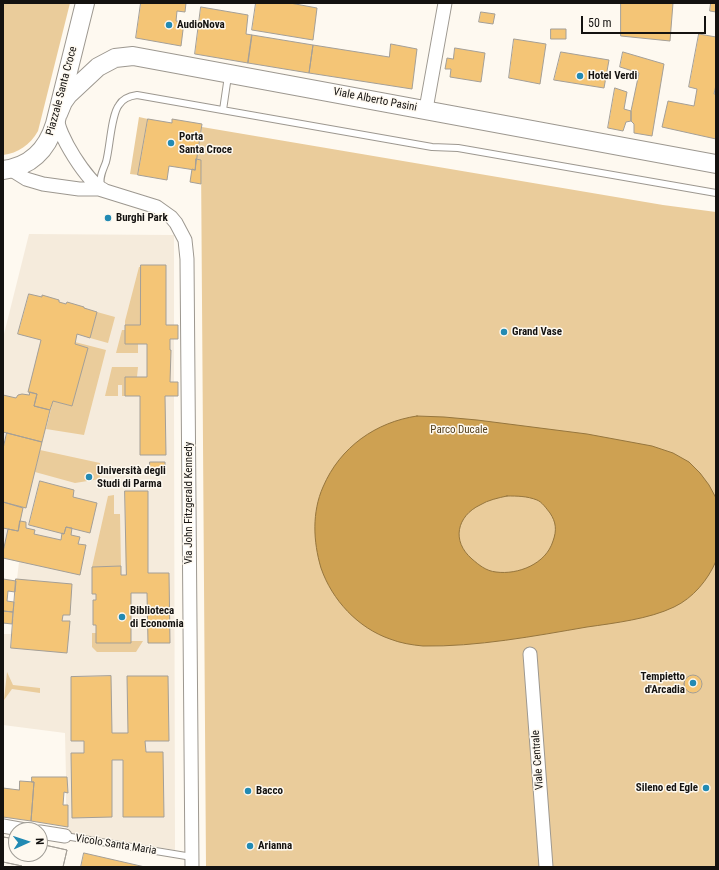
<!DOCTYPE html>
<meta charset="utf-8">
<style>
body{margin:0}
#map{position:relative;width:719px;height:870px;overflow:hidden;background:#fef9f0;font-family:"Roboto Condensed",sans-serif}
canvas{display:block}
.frame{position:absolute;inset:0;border:4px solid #141210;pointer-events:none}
.north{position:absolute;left:8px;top:822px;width:40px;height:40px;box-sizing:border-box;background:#fef9f0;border:1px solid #a09d96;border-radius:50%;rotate:87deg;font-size:11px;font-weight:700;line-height:16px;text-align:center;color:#141210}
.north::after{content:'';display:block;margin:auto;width:14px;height:18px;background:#228ab3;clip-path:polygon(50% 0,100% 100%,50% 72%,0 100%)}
.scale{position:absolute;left:581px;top:16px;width:125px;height:18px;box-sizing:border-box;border:2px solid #141210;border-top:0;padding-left:5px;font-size:12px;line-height:14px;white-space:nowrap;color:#141210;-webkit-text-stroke:3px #fef9f0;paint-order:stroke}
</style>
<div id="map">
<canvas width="719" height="870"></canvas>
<div class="frame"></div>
<div class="north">N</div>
<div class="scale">50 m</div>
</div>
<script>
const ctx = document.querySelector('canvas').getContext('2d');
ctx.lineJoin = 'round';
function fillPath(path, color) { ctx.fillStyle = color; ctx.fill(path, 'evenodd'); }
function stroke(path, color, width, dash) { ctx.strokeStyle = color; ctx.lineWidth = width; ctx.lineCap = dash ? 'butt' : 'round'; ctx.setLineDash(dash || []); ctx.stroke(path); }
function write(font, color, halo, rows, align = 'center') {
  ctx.font = font + ' "Roboto Condensed",sans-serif'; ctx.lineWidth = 3; ctx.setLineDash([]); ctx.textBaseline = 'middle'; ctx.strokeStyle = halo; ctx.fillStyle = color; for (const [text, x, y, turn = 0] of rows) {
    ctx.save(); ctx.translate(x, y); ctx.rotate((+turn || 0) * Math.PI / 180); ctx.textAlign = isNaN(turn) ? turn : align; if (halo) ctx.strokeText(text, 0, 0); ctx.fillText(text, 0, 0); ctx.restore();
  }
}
fillPath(new Path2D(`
 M29,234L174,235V325H178V339H174V382H178V396H174L175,850L56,831L68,827V805H66V793L68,792L67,777H66L65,733L3,725V634H12L16,579H17L19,562L3,558V338Z`), '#f5ebdc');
fillPath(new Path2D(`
 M3,3H70L38,131C30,145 18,153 3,155Z
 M139,117L148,119L138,175L130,174Z
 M202,127L663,205L716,212V867H206L201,160L196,159Z
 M139,267H141L140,325H125V321Z
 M97,312L115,317L108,343L90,338Z
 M122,330H125V344H138V353H116Z
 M75,342L106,350L84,435L46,429L53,401L72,406L87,348L75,344Z
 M112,367H138L137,377H125V396H122V385H118V396H105Z
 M40,450L100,463V479L75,483L35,472Z
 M114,495V514H120L121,566L92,567L108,496Z
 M92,633H96V643H131V641H143L136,652H97L92,647Z
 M7,672L13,685L40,688V693L12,689L4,700Z`), '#eacc9b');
const water = new Path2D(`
 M417,416L444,417L477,420L587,434L652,446L673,453L689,462L700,473L709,485L716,498V561C708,580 693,598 674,607C649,619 615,623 587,627C535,636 476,647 423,646C412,645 400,643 390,639C358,628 332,600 321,568C313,541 312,512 323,487C340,447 376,422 417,416ZM507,496C517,496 527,496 537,500C542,502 546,508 550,513C556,522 557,530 553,541C546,564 518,575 496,572C486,571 479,565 472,559C451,541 457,516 480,505C488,500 498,498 507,496Z`);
fillPath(water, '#cea152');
stroke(water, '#96763e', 1);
const building = new Path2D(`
 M141,3H186L185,12L177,11L176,21L184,22L181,46L136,38Z
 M256,3H290L317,8L313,40L252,30Z
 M621,3H673L670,41L621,36Z
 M711,3H716V12L710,11Z
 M201,7L248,15L246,34L252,35L248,63L195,54Z
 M481,12L495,14L493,24L479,22Z
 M551,29H566V39H551Z
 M699,34L716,37V85L714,94H716V139L662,127L668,101L694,106L697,89L689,87Z
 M252,35L313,45L309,73L248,63Z
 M514,39L546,44L540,84L509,78Z
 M391,44L417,49L412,89L309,73L313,45L389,57Z
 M455,48L485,53L481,82L450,77L451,69H445L447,58L453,59Z
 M561,52L609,60L604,88L554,80Z
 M623,52L664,64L652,136L634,133V124L631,121V111L639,73L620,67Z
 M615,88L627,92L624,109L631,111V121L626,122L623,131L608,128Z
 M148,119L172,123V119L202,124L195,170L169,166L167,180L138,175Z
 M196,159L201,160V184L190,182L192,169L195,170Z
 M141,265H166V325H178V339H170V350H171L170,382H178V396H165L166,455H140V396H125V377H147V344H125V325H140Z
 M29,294L42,297V295L59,300V302L66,304L67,302L84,307V308L97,312L90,338L77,334L75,344L88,348L72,406L53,401L50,410L34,406L37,394L28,392L41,340L18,334Z
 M30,392L37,394L34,406L50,410L42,442L3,432V395L16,398L18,395L22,394L29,395Z
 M7,433L42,442L26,508L3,502V449Z
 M150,462H165V474H150Z
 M40,481L74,490L73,497L97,503L90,533L66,527L64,534L29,525Z
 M125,491H148V573H169L170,643H148L147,593H131V643H96V625H93V600H96V594H92V567L121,566V575H126Z
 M3,502L23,508L18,531L3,528Z
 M20,521L26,522V528L35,530L34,534L61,540L62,533L64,534L66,527L72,528L71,535L80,537L78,544L86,545L80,575L3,558V552L8,529L18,531Z
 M3,579L16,581L15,592L8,591L7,601L14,602L13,612L3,611Z
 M16,579L72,584L70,615H63L62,621H70L67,653L11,648Z
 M3,611L13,612L12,624L3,623Z
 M684 684a9 9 0 1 1 18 0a9 9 0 1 1-18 0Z
 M111,676L112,733H128L127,676H168L169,741H145L146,752H163L164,817H123V760H112V817L72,818L71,753H84V741H71V677Z
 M32,777H67L68,793L64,792L63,805H68V827L31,821L34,782H32Z
 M20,781L34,782L31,821L3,817V788L19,790Z
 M3,837L16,839V854H40V844L67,850L63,867H22V866L3,862Z
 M3,837L16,839V854H40V844L67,850L63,867H22V866L3,862Z
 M84,853L145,867H81Z`);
fillPath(building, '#f4c576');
stroke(building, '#a49f97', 1);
const lane = new Path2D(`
 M223,110L228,76
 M101,186C99,177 103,170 106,162C110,148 111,115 119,105C123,98 130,96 137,95L432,147L458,148L716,193
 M65,836L192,857`);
const street = new Path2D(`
 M426,109L445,3
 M57,116C57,134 87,182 104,190
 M10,169L26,179L43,184L79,189H99L157,207L171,217L176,223L185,240L187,259L192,867
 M530,654L546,867
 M3,826L25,830
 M40,832L65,836`);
const secondary = new Path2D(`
 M58,114L63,102L68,95L98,67L115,58L133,56L716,164
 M3,170C30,167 47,150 55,124L85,3`);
stroke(lane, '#9d9890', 8);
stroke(street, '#9d9890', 15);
stroke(secondary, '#9d9890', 20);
stroke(lane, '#fff', 6);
stroke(street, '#fff', 13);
stroke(secondary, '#fff', 18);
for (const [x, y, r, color] of [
 [169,25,4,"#228ab3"],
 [580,76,4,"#228ab3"],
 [171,143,4,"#228ab3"],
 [108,218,4,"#228ab3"],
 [504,332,4,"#228ab3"],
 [89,477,4,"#228ab3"],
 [122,617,4,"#228ab3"],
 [693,683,4,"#228ab3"],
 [706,788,4,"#228ab3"],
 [248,791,4,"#228ab3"],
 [250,846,4,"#228ab3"]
]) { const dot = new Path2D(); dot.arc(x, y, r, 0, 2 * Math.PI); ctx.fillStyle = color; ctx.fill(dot); stroke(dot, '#fef9f0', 1.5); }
write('bold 11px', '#141210', '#fef9f0', [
 ["AudioNova",177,25],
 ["Hotel Verdi",588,76],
 ["Porta",179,137],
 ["Santa Croce",179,150],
 ["Burghi Park",116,218],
 ["Grand Vase",512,332],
 ["Università degli",97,471],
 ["Studi di Parma",97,484],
 ["Biblioteca",130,611],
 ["di Economia",130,624],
 ["Tempietto",685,677,"right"],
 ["d'Arcadia",685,690,"right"],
 ["Sileno ed Egle",698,788,"right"],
 ["Bacco",256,791],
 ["Arianna",258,846]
], 'left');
write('11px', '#141210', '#fef9f0', [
 ["Piazzale Santa Croce",62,91,-75],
 ["Viale Alberto Pasini",375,100,11],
 ["Via John Fitzgerald Kennedy",189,503,-90],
 ["Viale Centrale",538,760,-94],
 ["Vicolo Santa Maria",116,845,9]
]);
write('11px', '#523e1c', '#fef9f0', [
 ["Parco Ducale",459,430]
]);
</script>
